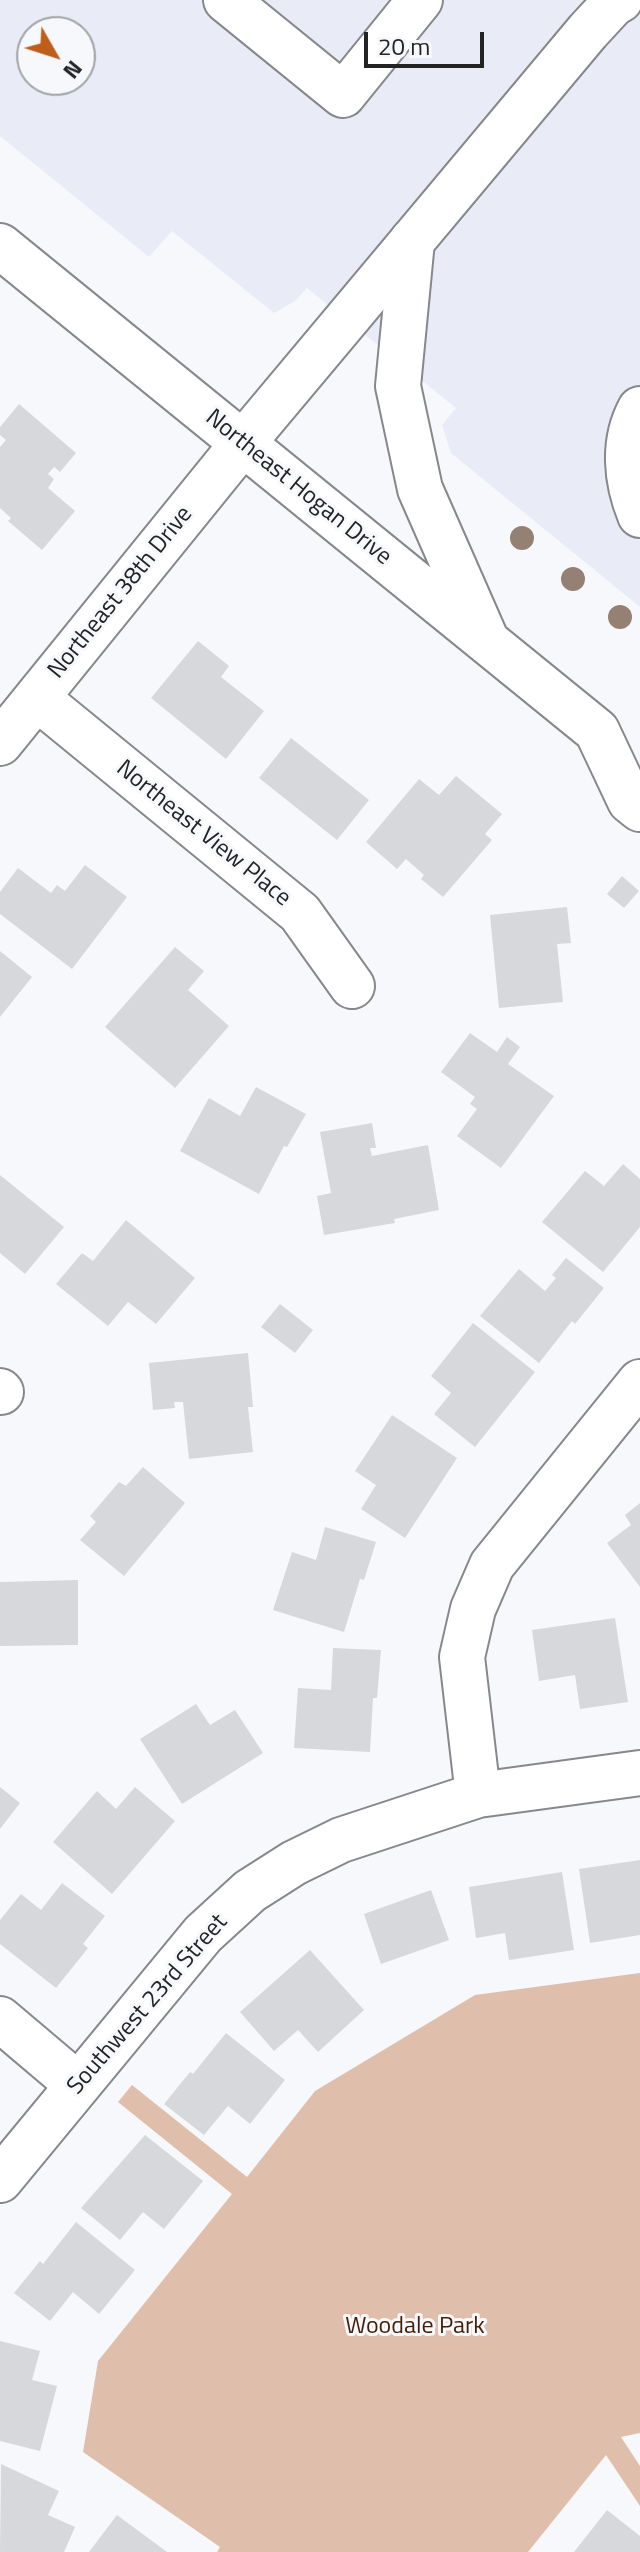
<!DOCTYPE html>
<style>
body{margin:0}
#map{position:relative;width:640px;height:2552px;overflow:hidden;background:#f7f8fc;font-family:"Titillium Web",sans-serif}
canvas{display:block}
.north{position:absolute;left:16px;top:16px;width:80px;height:80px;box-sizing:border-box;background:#f7f8fc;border:2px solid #a2a3a6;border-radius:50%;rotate:129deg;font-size:22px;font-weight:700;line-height:32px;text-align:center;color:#232324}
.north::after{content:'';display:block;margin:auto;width:28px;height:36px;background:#be5e1b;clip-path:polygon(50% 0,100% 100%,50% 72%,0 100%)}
.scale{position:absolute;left:364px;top:32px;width:120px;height:36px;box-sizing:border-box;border:4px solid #232324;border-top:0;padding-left:10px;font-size:24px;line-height:28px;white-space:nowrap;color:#232324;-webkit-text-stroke:6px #f7f8fc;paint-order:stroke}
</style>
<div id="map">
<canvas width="640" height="2552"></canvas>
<div class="north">N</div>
<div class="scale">20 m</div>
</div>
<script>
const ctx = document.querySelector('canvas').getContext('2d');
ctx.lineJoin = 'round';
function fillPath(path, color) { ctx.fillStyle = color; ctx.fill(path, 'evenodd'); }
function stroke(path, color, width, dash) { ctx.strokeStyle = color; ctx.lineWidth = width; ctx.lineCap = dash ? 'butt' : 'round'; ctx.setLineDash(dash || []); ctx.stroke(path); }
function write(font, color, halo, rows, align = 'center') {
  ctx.font = font + ' "Titillium Web",sans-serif'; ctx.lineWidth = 6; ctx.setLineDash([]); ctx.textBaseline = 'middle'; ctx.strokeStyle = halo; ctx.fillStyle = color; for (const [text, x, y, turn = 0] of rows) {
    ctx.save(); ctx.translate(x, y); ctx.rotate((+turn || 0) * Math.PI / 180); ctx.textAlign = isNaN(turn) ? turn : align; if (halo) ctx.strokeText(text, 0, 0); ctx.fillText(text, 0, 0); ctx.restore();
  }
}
fillPath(new Path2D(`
 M0,0H640V607L451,453L442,425L456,408L307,288L295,301L274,313L172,231L149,257L0,136ZM32,32H80V80H32Z`), '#e9ecf7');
fillPath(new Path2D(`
 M640,1973V2433L621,2437L640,2466V2506L606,2455L528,2552H217L220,2547L83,2452L98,2361L232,2194L118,2102L132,2085L247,2177L315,2091L475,1995Z`), '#e0beac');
fillPath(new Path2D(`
 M19,404L76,453L60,472L54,467L48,474L54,479L48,488L75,511L42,550L8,521L11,518L0,508V447L6,440L0,435V427Z
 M198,641L229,666L221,677L264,711L226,759L151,698Z
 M291,738L369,800L337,840L259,778Z
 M456,776L502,814L485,834L492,840L443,897L421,879L424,875L406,859L397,869L366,842L419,779L439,795Z
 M85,865L127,897L72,969L0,914V892L18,868L51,893L57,885L65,891Z
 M622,876L639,891L624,908L607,894Z
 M567,907L571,943L557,944L563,1002L499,1008L490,915Z
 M175,947L204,971L188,990L229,1026L175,1088L105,1027Z
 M0,951L32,977L0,1017Z
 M470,1033L497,1052L507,1037L520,1047L508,1064L554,1096L501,1168L457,1136L477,1109L470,1104L475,1097L441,1072Z
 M256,1087L306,1114L287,1147L284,1146L259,1194L180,1151L209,1098L240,1116Z
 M372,1123L376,1148H370L372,1156L428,1145L439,1210L394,1219L395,1223L324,1235L317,1196L331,1193L320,1132Z
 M623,1164L640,1179V1227L603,1272L542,1222L585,1171L604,1186Z
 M0,1175L64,1227L25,1274L0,1253Z
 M126,1220L195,1278L156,1324L128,1302L108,1326L56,1284L82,1253L93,1261Z
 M566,1258L604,1288L575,1324L572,1321L539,1363L480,1316L519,1269L545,1291L556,1278L552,1275Z
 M280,1304L313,1330L295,1353L261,1327Z
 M473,1323L535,1372L475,1447L434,1414L451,1393L431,1376Z
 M248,1353L253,1407H248L253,1452L189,1459L183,1402H174L175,1408L153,1410L149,1363Z
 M392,1415L457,1458L405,1538L361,1509L376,1485L355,1471Z
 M143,1467L185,1503L124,1576L80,1540L96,1522L90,1516L119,1482L126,1486Z
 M640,1503V1587L607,1543L631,1525L625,1515Z
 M325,1527L376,1542L364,1580L360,1579L344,1632L273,1610L292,1552L316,1560Z
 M78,1580V1645L0,1646V1582Z
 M615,1618L628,1702L580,1709L575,1675L539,1681L532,1630Z
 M333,1648L381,1650L377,1698H373L370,1752L294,1748L298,1688L331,1690Z
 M196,1704L210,1725L235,1710L263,1753L182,1804L140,1739Z
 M0,1787L20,1803L0,1829Z
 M135,1787L175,1821L112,1894L53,1842L97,1791L116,1809Z
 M640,1860V1935L590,1943L579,1869Z
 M562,1872L574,1950L509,1960L505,1933L476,1938L469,1887Z
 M62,1883L105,1916L83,1944L88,1948L56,1988L0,1944V1920L21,1894L41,1910Z
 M431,1890L449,1940L381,1964L364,1914Z
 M310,1950L364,2010L318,2052L298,2030L274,2051L240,2012Z
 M226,2033L285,2080L250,2124L228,2106L204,2135L164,2104L190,2072L193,2074Z
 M145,2135L203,2181L164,2229L143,2212L120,2240L81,2208Z
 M76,2222L135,2270L99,2314L73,2292L50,2321L14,2293L40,2261L43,2264Z
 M0,2341L40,2351L32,2380L57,2386L40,2451L0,2441Z
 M1,2464L59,2491L48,2515L75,2527L64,2552H0Z
 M607,2510L640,2536V2552H574Z
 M117,2515L167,2552H89Z`), '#d7d8dc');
const minor = new Path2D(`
 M226,0L343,95L420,0
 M640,409C622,442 626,481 640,515
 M37,698L300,913L352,986
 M0,743L243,443L588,31L613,4L620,0
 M0,1391L1,1392
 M478,1795L462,1657L473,1609L492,1565L640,1382
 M0,2019L78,2085
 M0,2180L203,1934L250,1891L294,1863L341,1840L478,1795L640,1773`);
const highway = new Path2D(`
 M412,241L398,386L420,489L485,637
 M0,246L597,731L630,801L640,809`);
stroke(minor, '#87888b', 48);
stroke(highway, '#87888b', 48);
stroke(minor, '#fff', 44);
stroke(highway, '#fff', 44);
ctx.fillStyle = '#958074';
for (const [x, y] of [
 [522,538],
 [573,579],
 [620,617]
]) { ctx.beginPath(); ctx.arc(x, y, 12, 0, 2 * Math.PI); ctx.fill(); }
write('24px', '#232324', '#f7f8fc', [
 ["Northeast Hogan Drive",298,488,39],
 ["Northeast 38th Drive",121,593,-51],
 ["Northeast View Place",203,834,39],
 ["Southwest 23rd Street",148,2005,-49]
]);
write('24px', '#441d04', '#f7f8fc', [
 ["Woodale Park",415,2327]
]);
</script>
